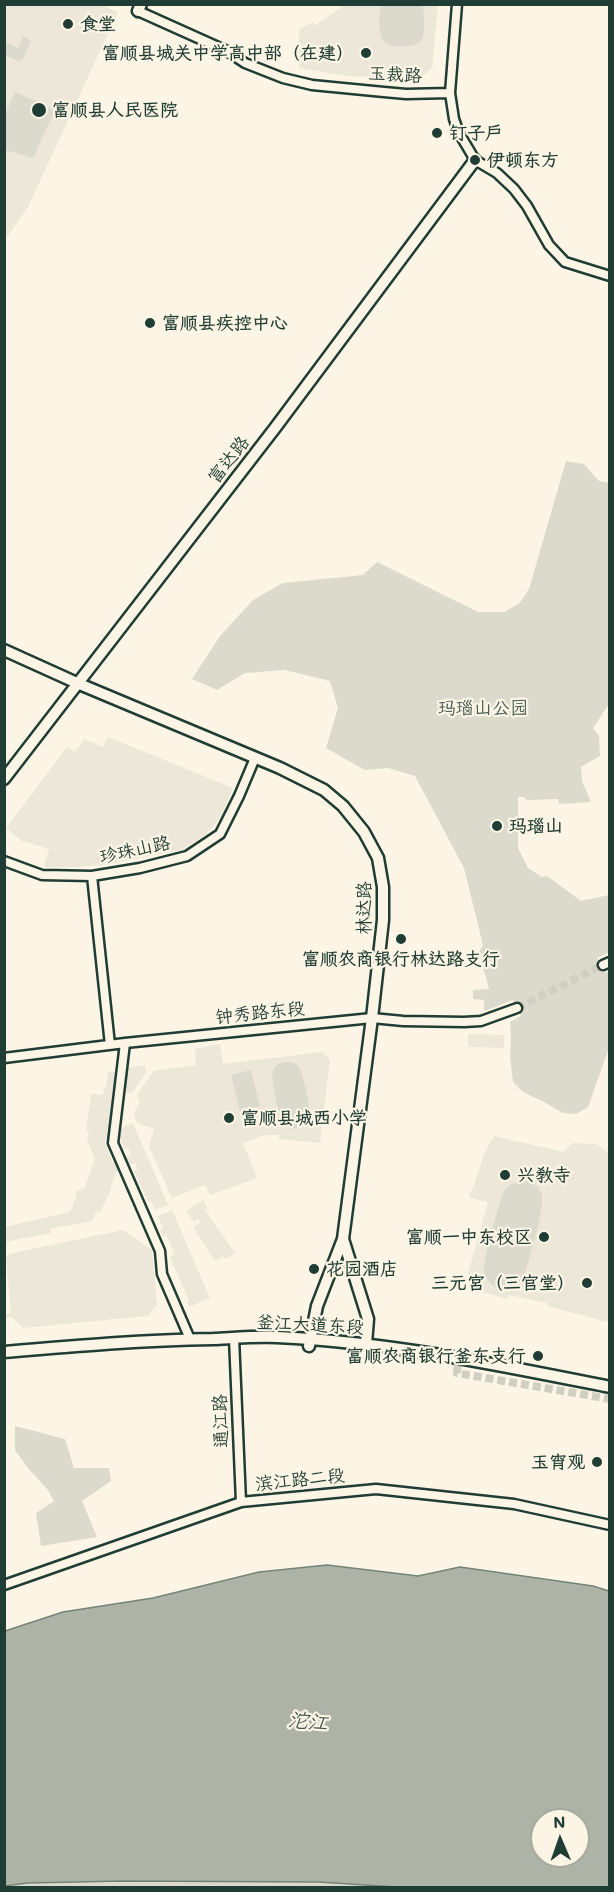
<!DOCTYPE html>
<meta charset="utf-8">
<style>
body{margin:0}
#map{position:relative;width:614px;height:1892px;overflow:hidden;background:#fcf5e5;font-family:Mali,sans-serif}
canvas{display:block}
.frame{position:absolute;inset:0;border:6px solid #1f3d34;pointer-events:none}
.north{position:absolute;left:530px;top:1808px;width:60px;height:60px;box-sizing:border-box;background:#fcf5e5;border:2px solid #a4ab9e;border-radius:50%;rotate:358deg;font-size:16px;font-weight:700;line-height:24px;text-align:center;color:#1f3d34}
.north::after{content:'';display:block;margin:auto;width:21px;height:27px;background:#1f3d34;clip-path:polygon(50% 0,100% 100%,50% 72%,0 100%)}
</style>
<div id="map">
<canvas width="614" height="1892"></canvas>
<div class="frame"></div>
<div class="north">N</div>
</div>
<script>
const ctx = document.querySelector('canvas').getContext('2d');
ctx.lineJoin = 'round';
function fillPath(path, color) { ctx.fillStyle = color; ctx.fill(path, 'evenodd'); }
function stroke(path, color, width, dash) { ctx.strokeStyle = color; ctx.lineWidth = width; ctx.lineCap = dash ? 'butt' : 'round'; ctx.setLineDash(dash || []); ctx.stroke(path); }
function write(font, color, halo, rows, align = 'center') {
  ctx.font = font + ' Mali,"LXGW WenKai TC",sans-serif'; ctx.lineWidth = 4.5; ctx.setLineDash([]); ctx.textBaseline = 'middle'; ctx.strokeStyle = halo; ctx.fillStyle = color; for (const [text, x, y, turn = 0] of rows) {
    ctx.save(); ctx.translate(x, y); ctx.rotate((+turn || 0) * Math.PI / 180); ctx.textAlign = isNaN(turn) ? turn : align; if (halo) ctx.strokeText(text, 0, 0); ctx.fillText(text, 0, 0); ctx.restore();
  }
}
fillPath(new Path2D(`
 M5,5H101L118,12L28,207L5,240Z
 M342,5H438L432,68L419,79L346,76L299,68V29L313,22L315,25L339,9Z
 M108,737L233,788L220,818L204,836L181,850L109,864L78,867H44L49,849L22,841L6,828L67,747L75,752L84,739L103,747Z
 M468,1034L504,1035V1048L468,1047Z
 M220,1044L223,1064L322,1052L330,1060L320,1143L279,1139V1135H265L243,1143L257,1178L211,1195L205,1185L172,1198L149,1146L154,1129L137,1123L134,1114L140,1102L137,1094L154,1071L196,1065L195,1049Z
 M145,1065L146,1073L132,1093L122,1092L126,1068Z
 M108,1072H117L108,1140L104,1141L113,1162L131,1155L128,1148L124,1149L121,1140L118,1141L116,1136L118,1135L116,1131L133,1123L168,1205L155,1210L151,1201L148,1202L134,1171L138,1169L135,1163L117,1171L111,1186L112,1187L100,1213L96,1212L92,1221L50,1229L51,1233L5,1242L4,1227L70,1212L77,1194L75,1193L77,1190L80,1191L81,1188L84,1189L95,1158L87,1140L89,1131L86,1130L91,1094L103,1095L104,1088H106Z
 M494,1136L563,1152L573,1143L596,1144L609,1153L610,1313L607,1322L547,1306V1303L509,1295L508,1299L488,1294L480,1290L468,1273L488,1202L470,1198L469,1194L473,1188L484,1154Z
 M203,1200L208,1208L205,1210L235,1253L226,1259L223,1256L215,1261L193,1227L201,1222L198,1219L194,1222L186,1211Z
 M172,1210L210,1298L189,1307L187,1302L189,1301L170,1257L174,1254L167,1236L163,1237L160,1230L163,1228L158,1216Z
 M123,1230L152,1250L157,1305L148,1316L23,1328L11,1317H5V1314L11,1313L6,1257L8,1254Z`), '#ece7d8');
fillPath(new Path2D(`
 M382,5H422C424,11 424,17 424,24C425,42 420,46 401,46C394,47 389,46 383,41C378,32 378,15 382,5Z
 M23,36L31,41L22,60L18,61L5,55V42L18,48Z
 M15,92L55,110L33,158L5,150V115Z
 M566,461L584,464L599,481L609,483V704L593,728L599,736L600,756L581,767L582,781L591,802L559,804L558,799L527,800L524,797H518V848L528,868L542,877L547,876L581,901L609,895V952L597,958L604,973L609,971V1048L588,1107L576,1114L563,1113L544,1102L523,1092L513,1082L510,1056L511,1035L510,1022L521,1016L513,1000L484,1011V1000L473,999V990L489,989L479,952L483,945L464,868L415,776L388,768L365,770L326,748L338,708L330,681L285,670L245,673L217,690L192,679L220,636L253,600L283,583L363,575L377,562L478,612H504L520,603L529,589Z
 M285,1062C290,1062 294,1062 298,1066C303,1071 310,1108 310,1115C310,1120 306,1124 303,1126C278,1140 275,1090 272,1076C273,1068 277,1063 285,1062Z
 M251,1070L260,1106L240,1111L231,1075Z
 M525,1181C533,1183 540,1187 542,1195C545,1206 528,1265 523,1278C518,1285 511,1290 503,1289C493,1288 485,1280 484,1270C483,1258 499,1204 504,1191L511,1184Z
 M15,1426L65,1439L74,1468H109L111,1481L82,1501L97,1537L41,1546L36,1513L54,1501L48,1490L28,1468L15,1450Z
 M123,1881L319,1882L411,1887L5,1888L4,1886L27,1883Z`), '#dcdacc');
const water = new Path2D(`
 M327,1565L418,1576L460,1567L593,1586L609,1591V1887L411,1888L319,1882L123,1881L27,1883L5,1886V1631L63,1612L153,1598L259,1572ZM542,1820H578V1856H542Z`);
fillPath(water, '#aeb3a7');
stroke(water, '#758479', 1.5);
stroke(new Path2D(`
 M517,1008L603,965
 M459,1354L457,1373L610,1399`), '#d0d0c2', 8, [8, 4]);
const minor = new Path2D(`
 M457,4L450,93L454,119L459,133L475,160L497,173L514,189L527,206L549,245L565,262L610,276
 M138,11L227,51L245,63L283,78L312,85L384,92L406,94L450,93
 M4,861L42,875L92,876L140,868L187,856L220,834L239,796L255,758
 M92,876L110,1045
 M603,965L610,962
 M125,1043L113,1143L160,1251L162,1274L190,1339
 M4,1058L125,1043L372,1018L403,1021L464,1022L481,1021L517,1008
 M234,1338L241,1502
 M4,1585L241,1502L376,1489L514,1504L610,1525`);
const major = new Path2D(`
 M138,11L141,4
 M4,650L77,683L280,768L324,790L343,806L364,832L378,858L383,887V920L372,1018L343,1239L317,1306L309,1346
 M4,779L275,428L475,160
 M343,1239L368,1319L366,1344
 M4,1352C74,1346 143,1340 213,1339C234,1338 256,1336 277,1337C389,1342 500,1365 610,1387`);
stroke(minor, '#1f3d34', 13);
stroke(major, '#1f3d34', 15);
stroke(minor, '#fcf5e5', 8);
stroke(major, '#fcf5e5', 10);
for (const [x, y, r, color] of [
 [68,24,6,"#1f3d34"],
 [366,53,6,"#1f3d34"],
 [39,110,8,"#1f3d34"],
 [437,133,6,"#1f3d34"],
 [475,160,6,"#1f3d34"],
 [150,323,6,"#1f3d34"],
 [497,826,6,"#1f3d34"],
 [401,939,6,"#1f3d34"],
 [229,1118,6,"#1f3d34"],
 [505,1175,6,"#1f3d34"],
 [544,1237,6,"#1f3d34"],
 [314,1269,6,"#1f3d34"],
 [587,1283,6,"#1f3d34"],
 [538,1356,6,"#1f3d34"],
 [597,1462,6,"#1f3d34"]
]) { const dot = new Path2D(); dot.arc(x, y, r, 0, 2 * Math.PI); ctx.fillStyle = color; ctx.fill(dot); stroke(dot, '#fcf5e5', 2); }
write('bold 18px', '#1f3d34', '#fcf5e5', [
 ["食堂",80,24],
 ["富顺县城关中学高中部（在建）",354,53,"right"],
 ["富顺县人民医院",52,110],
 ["钉子户",449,133],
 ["伊顿东方",487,160],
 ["富顺县疾控中心",162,323],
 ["玛瑙山",509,826],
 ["富顺农商银行林达路支行",401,959,"center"],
 ["富顺县城西小学",241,1118],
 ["兴教寺",517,1175],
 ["富顺一中东校区",532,1237,"right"],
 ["花园酒店",326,1269],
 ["三元宫（三官堂）",575,1283,"right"],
 ["富顺农商银行釜东支行",526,1356,"right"],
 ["玉宵观",585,1462,"right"]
], 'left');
write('18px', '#1f3d34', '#fcf5e5', [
 ["玉裁路",395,75,3],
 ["富达路",229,460,-52],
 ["珍珠山路",135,850,-12],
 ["林达路",364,908,-90],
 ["钟秀路东段",260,1013,-6],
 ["釜江大道东段",310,1325,3],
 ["通江路",221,1421,-92],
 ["滨江路二段",300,1480,-6]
]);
write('18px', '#455c52', '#fcf5e5', [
 ["玛瑙山公园",483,708]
]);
write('italic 20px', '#435a51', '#fcf5e5', [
 ["沱江",308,1722,6]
]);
</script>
